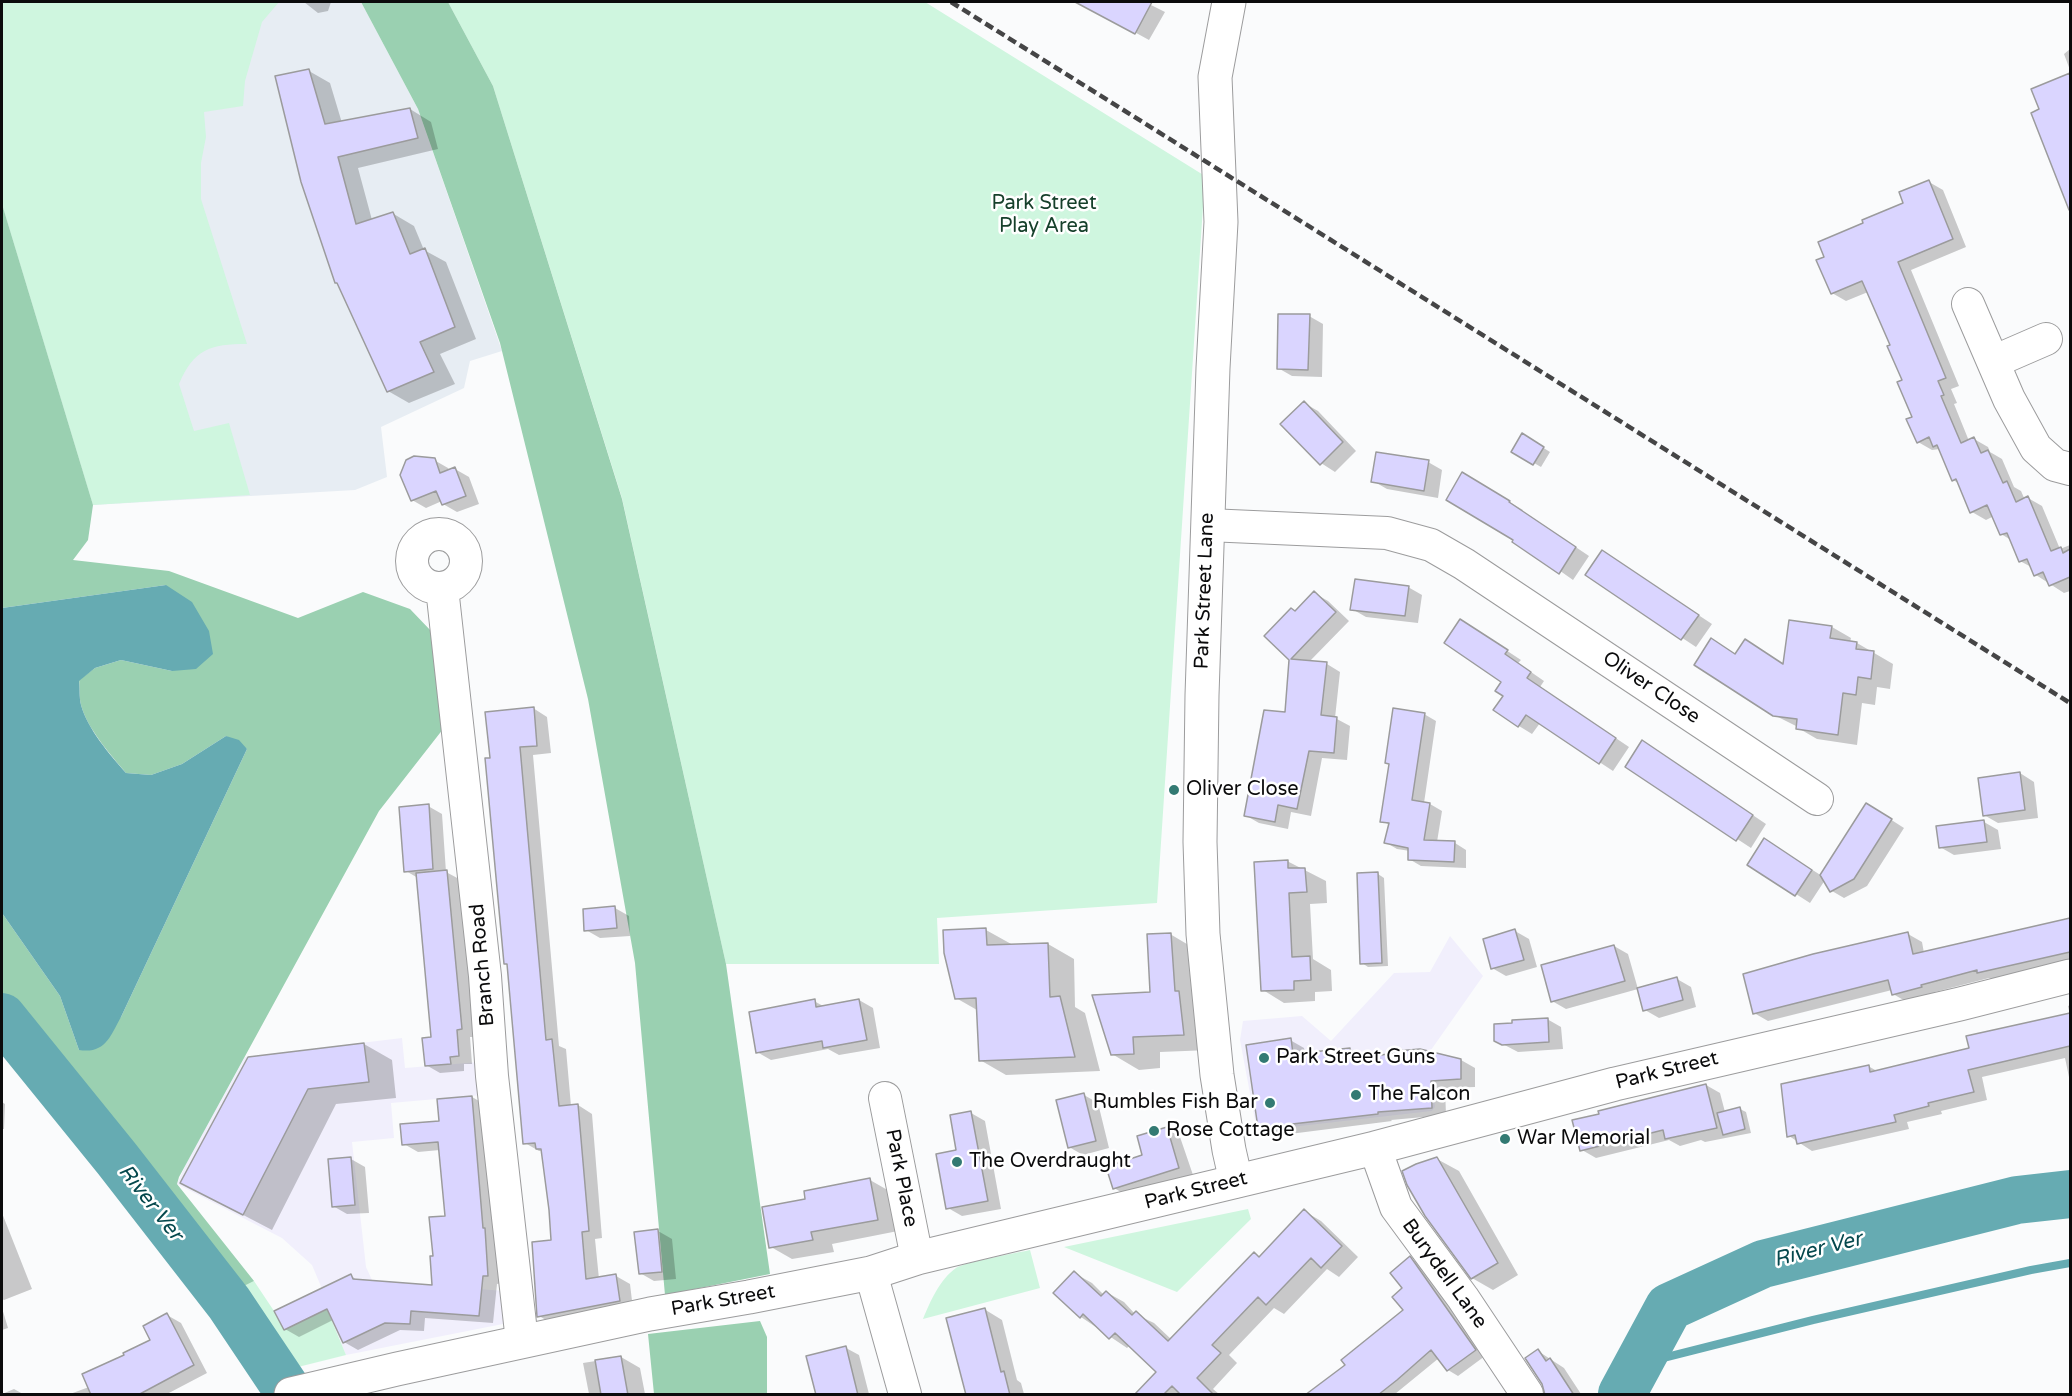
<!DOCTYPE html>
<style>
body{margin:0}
#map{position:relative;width:2072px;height:1396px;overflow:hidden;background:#fafbfc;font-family:"Varela Round",sans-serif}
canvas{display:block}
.frame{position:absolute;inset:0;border:3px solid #0b0b0c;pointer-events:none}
</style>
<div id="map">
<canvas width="2072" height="1396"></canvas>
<div class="frame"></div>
</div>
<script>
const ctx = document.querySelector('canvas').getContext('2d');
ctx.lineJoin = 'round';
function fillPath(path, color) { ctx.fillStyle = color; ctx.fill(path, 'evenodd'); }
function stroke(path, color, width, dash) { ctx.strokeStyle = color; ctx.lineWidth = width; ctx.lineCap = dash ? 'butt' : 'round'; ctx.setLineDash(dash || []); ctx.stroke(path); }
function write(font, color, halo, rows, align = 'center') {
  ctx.font = font + ' "Varela Round",sans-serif'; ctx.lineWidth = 5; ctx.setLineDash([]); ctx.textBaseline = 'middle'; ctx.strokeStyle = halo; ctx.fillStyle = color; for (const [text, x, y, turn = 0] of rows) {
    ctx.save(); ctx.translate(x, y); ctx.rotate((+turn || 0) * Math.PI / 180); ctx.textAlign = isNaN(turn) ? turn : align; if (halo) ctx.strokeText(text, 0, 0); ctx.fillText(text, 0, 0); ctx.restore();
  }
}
fillPath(new Path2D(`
 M1450,936L1483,976L1431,1050L1435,1107L1432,1111L1257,1131L1240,1040L1243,1021L1302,1016L1331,1041L1394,973L1430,972Z
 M402,1038L405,1068L479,1062L482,1095L391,1103L394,1138L352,1142L366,1267L372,1280L504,1291L508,1323L346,1355L327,1309L330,1308L312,1265L282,1238L177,1184L187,1162L245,1057Z`), '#f1effc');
fillPath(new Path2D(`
 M2,2H361L418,109L502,351L470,361L464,388L381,427L387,477L355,490L93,505L2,204Z`), '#e7edf3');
fillPath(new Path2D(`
 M2,2H279L262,22L245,81L243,106L204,112L206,137L201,163V199L247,344C210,344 194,349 179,384L194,431L229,423L250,495L93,505L2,204Z
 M448,2H925L1205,176L1157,903L937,918L939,964H726L622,498L493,86Z
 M1248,1209L1251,1219L1177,1292L1064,1247Z
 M1030,1250L1040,1288L923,1319C930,1302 940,1279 956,1268C965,1262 1016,1253 1030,1250Z
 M254,1281L274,1311L284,1330L327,1309L346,1355L282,1371L232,1292Z`), '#cff6df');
fillPath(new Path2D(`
 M361,2H448L493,86L622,499L726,964L770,1274L665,1295L635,963L588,699L500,343L418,109Z
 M2,204L93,505L88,540L73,560L169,571L298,618L363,592L410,609L432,632L447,724L379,811L179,1177L177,1184L254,1281L232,1292L162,1196L2,995V913L60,996L79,1050L121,1017L247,749L226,736L182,764L151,775L126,773C110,754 87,728 81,705C79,697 80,688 79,680L95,668L121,660L172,671L166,585L2,608Z
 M760,1321L767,1337V1394H654L648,1334Z`), '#9ad0b1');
fillPath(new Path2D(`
 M166,585L192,602L209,631L213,654L196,669L172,671L121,660L95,668L79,681C80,688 79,697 81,705C87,728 110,755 126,773L151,775L182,764L226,736L239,740L247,749L121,1017C110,1037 105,1054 79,1050L60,996L2,913V608Z`), '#66abb2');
fillPath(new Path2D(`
 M304,2H331L328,11L318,13Z
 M1087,2H1145L1165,12L1149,40L1096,11Z
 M2070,49V70L2064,54Z
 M309,71L330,83L342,123L410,109L431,122L438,149L358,168L372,220L392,213L414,226L424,250L446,262L476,339L440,354L455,384L409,403L388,391Z
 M2070,75V185L2058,177L2041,110L2033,90Z
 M1929,182L1943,190L1966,247L1911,270L1959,386L1951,389L1957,403L1954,404L1969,441L1974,439L1988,447L1990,452L2002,459L2014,487L2021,491L2025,500L2028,498L2042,506L2060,549L2070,545V591L2064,593L2036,575L2033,568L2020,561L2011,540L2001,534L1994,516L1986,520L1972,512L1960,484L1953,480L1940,449L1932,450L1918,442L1914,417L1904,381L1891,346L1868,292L1846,301L1832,293L1826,258L1865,224L1905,204Z
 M1309,316L1323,324L1322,377L1292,376L1278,368Z
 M1304,403L1318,411L1356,451L1335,472L1321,463Z
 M1523,435L1550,452L1541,467L1513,451Z
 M434,460L448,468L450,471L455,469L469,477L479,504L457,512L443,504L442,501L426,508L412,500Z
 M1428,462L1442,470L1438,498L1387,489L1373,481Z
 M1463,474L1523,510L1522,511L1589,556L1573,580L1515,539Z
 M1603,552L1712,624L1696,647L1587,575Z
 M1408,587L1422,595L1418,623L1366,617L1352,609Z
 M1314,593L1328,601L1349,621L1309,662L1327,664L1340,672L1335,718L1350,726L1347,760L1322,758L1311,816L1291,812L1288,829L1259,823L1245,815L1287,714L1296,612Z
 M1832,627L1851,638L1850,642L1857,643L1893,664L1890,689L1877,687L1875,705L1862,703L1857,745L1817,739L1798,728V727L1774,715L1712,640L1736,655L1785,665Z
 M1474,629L1521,660L1518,663L1544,681L1540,687L1629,747L1613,771L1540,723L1532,734L1519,726L1505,696L1503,681Z
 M533,708L547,717L551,753L533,755L559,1046L566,1049L571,1106L578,1105L592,1114L602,1238L595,1239L599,1279L616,1276L630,1284L633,1309L553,1324L539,1316L553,1242L542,1151H539L525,1143L508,965L505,963L491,759Z
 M1424,714L1436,721L1424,803L1430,804L1442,811L1437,842L1455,843L1466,850V868L1421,866L1409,859L1410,851L1397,849L1385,842L1390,825L1382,821L1391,765L1386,763Z
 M1656,750L1766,824L1751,848L1627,767Z
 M2020,773L2034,782L2038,818L1998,823L1984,815Z
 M428,806L442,814L446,872L461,880L475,1037H470L472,1064H464V1071L440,1073L426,1065L432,1038L418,878L406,871Z
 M1879,812L1904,828L1867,886L1844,898L1832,891L1825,880L1810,903L1749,864L1778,848L1822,876Z
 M1984,822L1998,830L2001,849L1954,855L1940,847Z
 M1287,861L1326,881L1327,903L1310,904L1313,959L1331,970L1332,991L1315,992V1001L1284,1003L1263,990Z
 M1378,874L1384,878L1388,966L1368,967L1362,963Z
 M615,908L629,916L630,936L600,938L586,930Z
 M2070,919V963L1993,980L1989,978L1935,992V995L1907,1002L1893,994L1892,990L1768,1021L1754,1013L1908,934L1922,942L1924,953Z
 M986,930L1013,945L1048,944L1074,959L1075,1007L1085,1013L1100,1071L1006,1075L980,1060L977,1010L956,998Z
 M1515,931L1529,939L1537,967L1506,976L1492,968Z
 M1170,934L1197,950L1210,1050L1160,1052V1068L1139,1070L1112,1054L1152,994Z
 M1614,946L1628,954L1638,989L1566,1009L1552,1001Z
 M1677,979L1691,987L1696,1007L1659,1018L1645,1010Z
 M859,1000L873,1008L880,1048L839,1055L828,1049L771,1060L757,1052L814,1001L825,1007Z
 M2070,1005V1082L2065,1058L1982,1077L1987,1100L1941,1111L1942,1114L1907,1122L1909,1129L1812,1151L1789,1136L1868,1066L1877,1071L1970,1049L1968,1037L2070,1015L2068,1006Z
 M1547,1019L1561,1027L1563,1049L1518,1052L1495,1040Z
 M1290,1040L1304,1048L1305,1054L1350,1049L1364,1057L1461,1060L1475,1068V1087L1445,1088L1446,1115L1391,1120L1392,1121L1274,1136L1259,1128Z
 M364,1044L392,1060L396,1098L336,1104L272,1230L182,1183Z
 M1706,1085L1720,1093L1725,1112L1740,1109L1746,1112L1751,1133L1705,1142L1701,1140L1680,1146L1669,1140L1596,1158L1582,1150Z
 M1084,1095L1098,1103L1109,1148L1083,1155L1069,1147Z
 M472,1097L486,1105L502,1283L497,1284L493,1323L425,1318L424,1331L400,1330L358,1350L344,1342L333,1320L299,1337L285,1329L351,1276L359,1281L434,1286V1257L446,1217L440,1150L418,1152L404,1144L441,1122Z
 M2,1102L5,1104L4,1129H2Z
 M971,1113L985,1121L1001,1209L962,1216L948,1208Z
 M1166,1128L1180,1137L1193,1175L1128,1196L1114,1188Z
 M351,1159L365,1167L369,1213L347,1214L333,1206L329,1160Z
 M1437,1159L1459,1171L1518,1275L1493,1290L1472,1278Z
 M870,1180L891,1192L898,1231L832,1244L834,1252L792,1259L771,1247L807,1200Z
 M1304,1211L1321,1221L1358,1257L1339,1277L1327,1269L1284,1314L1274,1308L1229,1355L1237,1363L1213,1389L1219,1394H1136L1158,1372L1130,1345L1127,1348L1081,1317L1074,1273L1092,1283L1104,1295L1106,1292L1124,1302L1135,1314L1154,1323L1172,1340L1254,1253L1260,1257Z
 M2,1213L32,1289L4,1300L2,1299Z
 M658,1231L672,1239L676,1279L654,1281L640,1273Z
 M1410,1258L1420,1264L1485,1356L1458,1376L1448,1370L1439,1358L1395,1394H1315L1405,1311Z
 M2,1308L8,1328L2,1330Z
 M984,1309L1002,1320L1017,1380L1021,1383L1024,1394H967Z
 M167,1315L181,1323L207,1373L167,1394H70L89,1387L126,1356L152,1340Z
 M846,1348L859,1355L869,1394H817Z
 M1538,1351L1564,1368L1581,1394H1546Z
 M621,1357L640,1368L645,1394H589L583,1363Z
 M14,1389L23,1394H2Z`), '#0003');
stroke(new Path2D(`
 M1632,1394L1663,1358L1813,1320L2031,1270L2070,1263`), '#66abb2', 8);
stroke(new Path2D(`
 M2,1017L117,1159L229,1303L290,1394
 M1622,1394L1669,1307L1763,1264L2017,1200L2070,1194`), '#66abb2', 48);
const building = new Path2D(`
 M1075,2H1152L1135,34Z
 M309,69L325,124L410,108L418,138L338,157L356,224L393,212L410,254L425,248L455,327L420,342L434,372L387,392L337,283H335L301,182L275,76Z
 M2070,73V210H2069L2031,113L2039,109L2031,89Z
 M1929,180L1953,239L1898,262L1946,378L1938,381L1944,395L1941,396L1961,443L1974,437L1981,453L1988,450L2003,483L2007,481L2016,502L2028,496L2051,551L2061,547L2063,553L2070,549V577L2049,586L2043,572L2034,576L2027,559L2019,562L2007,533L2000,535L1987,505L1970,513L1956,479L1952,481L1937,445L1933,447L1929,437L1917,443L1906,419L1912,417L1897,382L1902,380L1887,346L1890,345L1862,281L1831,294L1816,260L1824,257L1818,242L1863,223L1862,220L1903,203L1899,192Z
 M1278,314H1310L1308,370L1277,369Z
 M1304,401L1343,442L1320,465L1280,424Z
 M1522,433L1544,447L1533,465L1511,452Z
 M1376,452L1429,460L1424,491L1371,482Z
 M414,456L435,458L440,473L455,467L466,496L442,505L436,491L411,501L400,475L406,460Z
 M1462,472L1510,501L1509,502L1576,547L1559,574L1512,542L1513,540L1446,500Z
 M1602,550L1699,615L1681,640L1585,575Z
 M1355,579L1409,586L1405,616L1350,610Z
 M1314,591L1336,612L1291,659L1327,662L1321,715L1337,717L1334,753L1309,751L1297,809L1278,805L1275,822L1244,816L1264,710L1285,712L1289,660L1264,636L1291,608L1295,611Z
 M1460,619L1508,650L1505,654L1531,672L1527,678L1616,738L1599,764L1526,715L1518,727L1493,710L1503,696L1495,691L1501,682L1444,643Z
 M1789,620L1832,626L1830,638L1857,642L1856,649L1874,651L1871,679L1858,677L1856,695L1843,693L1838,735L1796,729L1797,719L1773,716L1694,665L1711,638L1735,654L1745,639L1783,664Z
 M534,707L537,746L520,747L546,1040L552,1039L559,1106L578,1104L589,1231L582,1232L586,1279L616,1274L620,1301L537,1317L532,1242L551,1240L549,1210L541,1149H536L535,1143L523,1144L507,964H504L485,758H490L485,712Z
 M1393,708L1425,713L1412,800L1430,803L1424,840L1455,841L1454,862L1408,860V848L1384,843L1389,823L1380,822L1389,764L1385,763Z
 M1642,740L1753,815L1736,841L1625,767Z
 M2020,772L2025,810L1983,816L1978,778Z
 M1866,803L1892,819L1854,879L1830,892L1820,875Z
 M429,804L433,869L404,872L399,807Z
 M1984,820L1987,842L1939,848L1936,826Z
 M1764,838L1812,870L1795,896L1747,865Z
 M1288,860V868H1305L1307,892L1289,893L1292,957L1310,956L1311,980L1294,981V990L1261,991L1254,862Z
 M447,870L462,1029L457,1030L459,1056L450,1057L451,1064L425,1066L422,1038L431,1037L416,873Z
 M1378,872L1382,963L1360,964L1357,873Z
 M615,906L617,928L584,931L583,909Z
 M2070,918V952L1977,973V970L1921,985L1922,987L1892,995L1888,980L1753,1014L1743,974L1813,954L1908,932L1913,954Z
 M986,928L987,945L1048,943L1050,997L1060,996L1075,1057L979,1061L976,998L955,999L944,953L943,930Z
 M1515,929L1524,960L1491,969L1483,939Z
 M1171,933L1175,991H1179L1184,1035L1133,1037L1134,1054L1111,1055L1092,995L1150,992L1147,934Z
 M1614,945L1625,981L1551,1002L1541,965Z
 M1677,977L1683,1000L1643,1011L1637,988Z
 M815,999L816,1007L859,999L867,1040L823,1048L822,1041L756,1053L749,1012Z
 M2070,1013V1046L1968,1070L1974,1092L1928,1103L1929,1106L1894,1115L1896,1122L1797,1144L1795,1135L1787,1137L1781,1084L1869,1065L1870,1072L1969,1048L1966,1036Z
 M1548,1018L1549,1042L1502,1045L1494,1041V1024L1512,1023V1020Z
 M1291,1038L1293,1054L1350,1048L1351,1059L1396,1053L1397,1051L1420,1049L1461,1059V1079L1431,1081L1432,1108L1378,1112V1114L1258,1128L1246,1045Z
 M364,1043L369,1082L308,1089L243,1215L180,1183L248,1057Z
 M1706,1084L1717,1128L1665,1139L1663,1130L1580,1151L1572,1120L1599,1114L1598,1111Z
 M1084,1093L1096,1141L1068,1148L1056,1100Z
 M472,1096L483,1228H485L488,1276H483L479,1316L411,1311L410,1324L385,1323L343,1343L327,1309L284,1330L274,1311L351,1274L353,1279L432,1285L430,1256H433L429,1217L445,1216L438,1142L402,1145L400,1124L439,1121L437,1099Z
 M1740,1107L1745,1129L1723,1135L1717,1113Z
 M971,1111L988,1201L946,1209L936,1154L956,1150L950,1115Z
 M1167,1127L1179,1168L1113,1189L1106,1167L1142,1155L1137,1136Z
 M351,1157L355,1205L332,1207L328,1159Z
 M1437,1157L1498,1263L1471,1279L1425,1216L1407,1185L1402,1171L1416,1164Z
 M870,1178L878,1220L811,1232L813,1240L769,1248L762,1207L805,1199L804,1191Z
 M1304,1209L1342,1246L1321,1268L1311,1258L1266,1305L1258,1297L1212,1345L1221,1353L1197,1378L1214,1395H1181L1172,1386L1163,1395H1134L1156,1372L1115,1333L1109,1339L1083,1314L1080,1318L1053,1293L1074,1271L1101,1296L1106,1291L1132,1315L1136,1311L1168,1341L1254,1252L1259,1257Z
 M658,1229L662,1272L639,1274L634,1232Z
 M1410,1256L1476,1350L1447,1371L1431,1350L1397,1380L1378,1395H1305L1345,1365L1341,1360L1403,1310L1392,1297L1402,1288L1390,1273Z
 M985,1308L1001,1372L1004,1371L1010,1395H966L946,1318Z
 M167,1313L194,1365L138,1395H91L82,1374L124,1355L123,1353L150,1340L143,1326Z
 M846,1346L858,1395H816L806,1356Z
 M1538,1349L1546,1361L1550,1358L1574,1395H1545L1542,1384L1525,1358Z
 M621,1356L628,1395H601L595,1360Z`);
fillPath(building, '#dad5ff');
stroke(building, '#9b9b9c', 1.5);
const street = new Path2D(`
 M1968,304L2009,399L2036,448L2055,465L2070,469
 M1993,362L2046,339
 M1208,525L1387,533L1431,545L1464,564L1817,799
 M412 561a27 27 0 1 1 54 0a27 27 0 1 1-54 0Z
 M442,588L485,976L492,1076L522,1341
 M885,1098L917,1258
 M1375,1148L1396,1207L1463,1298L1527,1394
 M871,1273L905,1394`);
const secondary = new Path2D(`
 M1229,2L1215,77L1221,222L1213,368L1202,695L1200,842L1203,934L1217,1075L1229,1150L1236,1181`);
const primary = new Path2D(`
 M291,1394L397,1369L650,1314L749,1297L871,1273L917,1258L1375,1148L1615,1084L1960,1004L2070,976`);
stroke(street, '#9c9c9d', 34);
stroke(secondary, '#9c9c9d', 35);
stroke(primary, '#9c9c9d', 35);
stroke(street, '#fff', 32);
stroke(secondary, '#fff', 33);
stroke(primary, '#fff', 33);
stroke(new Path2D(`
 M951,2L2070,703`), '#454546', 4.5, [9, 4.5]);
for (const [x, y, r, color] of [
 [1174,790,6,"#337a73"],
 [1264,1058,6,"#337a73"],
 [1356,1095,6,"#337a73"],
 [1270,1103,6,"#337a73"],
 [1154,1131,6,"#337a73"],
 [1505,1139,6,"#337a73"],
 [957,1162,6,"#337a73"]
]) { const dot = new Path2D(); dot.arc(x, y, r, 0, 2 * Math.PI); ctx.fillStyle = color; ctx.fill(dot); stroke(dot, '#fff', 2); }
write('20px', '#16402b', '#fff', [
 ["Park Street",1044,204],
 ["Play Area",1044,227]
]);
write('20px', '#0b0b0c', '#fff', [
 ["Park Street Lane",1205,591,-88],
 ["Oliver Close",1651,688,34],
 ["Branch Road",483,965,-95],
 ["Park Street",1667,1071,-14],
 ["Park Place",901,1178,79],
 ["Park Street",1196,1191,-14],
 ["Burydell Lane",1444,1274,54],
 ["Park Street",723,1301,-10]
]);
write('20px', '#0b0b0c', '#fff', [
 ["Oliver Close",1186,790],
 ["Park Street Guns",1276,1058],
 ["The Falcon",1368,1095],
 ["Rumbles Fish Bar",1258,1103,"right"],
 ["Rose Cottage",1166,1131],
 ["War Memorial",1517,1139],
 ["The Overdraught",969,1162]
], 'left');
write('italic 21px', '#05484d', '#fff', [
 ["River Ver",150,1203,52],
 ["River Ver",1818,1250,-14]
]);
</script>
